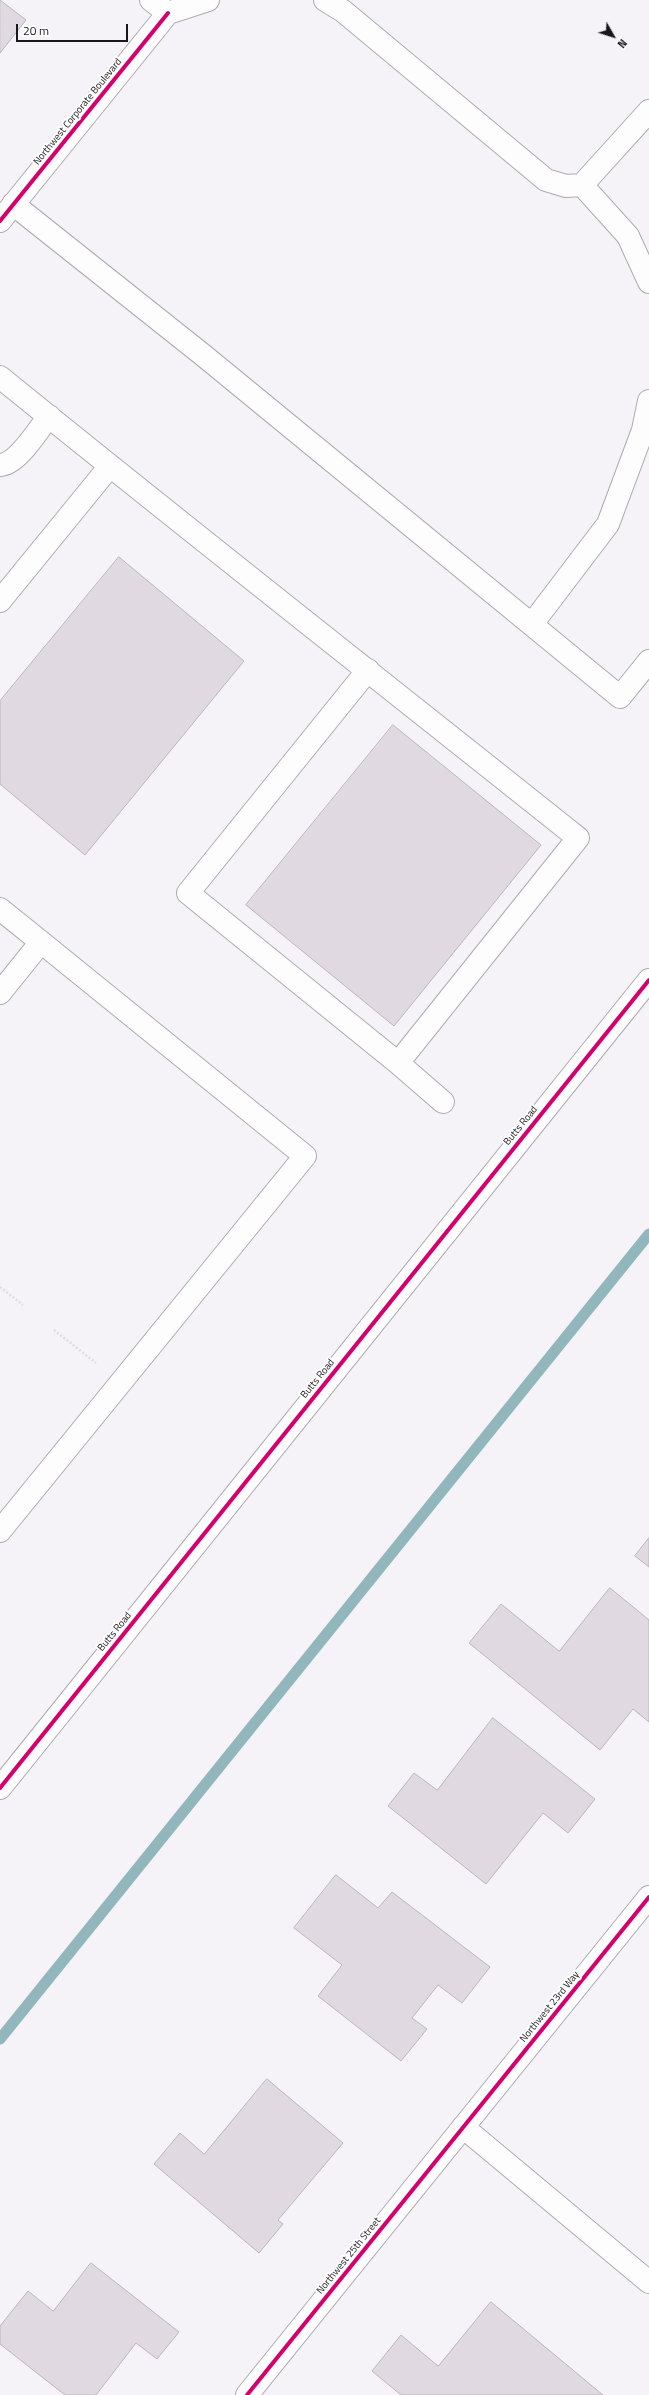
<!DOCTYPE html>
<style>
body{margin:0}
#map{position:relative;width:649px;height:2395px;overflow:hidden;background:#f5f2f8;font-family:"Titillium Web",sans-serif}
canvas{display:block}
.north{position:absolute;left:593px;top:16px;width:40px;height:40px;-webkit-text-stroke:3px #fefefe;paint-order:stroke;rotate:129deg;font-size:11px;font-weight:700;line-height:16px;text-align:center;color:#19171c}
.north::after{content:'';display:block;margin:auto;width:14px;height:18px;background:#19171c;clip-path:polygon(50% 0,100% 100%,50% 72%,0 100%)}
.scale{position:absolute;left:16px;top:24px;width:112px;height:18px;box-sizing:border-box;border:2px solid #19171c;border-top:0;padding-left:5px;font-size:12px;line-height:14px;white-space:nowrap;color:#19171c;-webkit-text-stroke:3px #fefefe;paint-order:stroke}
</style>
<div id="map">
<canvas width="649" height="2395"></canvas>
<div class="north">N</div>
<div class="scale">20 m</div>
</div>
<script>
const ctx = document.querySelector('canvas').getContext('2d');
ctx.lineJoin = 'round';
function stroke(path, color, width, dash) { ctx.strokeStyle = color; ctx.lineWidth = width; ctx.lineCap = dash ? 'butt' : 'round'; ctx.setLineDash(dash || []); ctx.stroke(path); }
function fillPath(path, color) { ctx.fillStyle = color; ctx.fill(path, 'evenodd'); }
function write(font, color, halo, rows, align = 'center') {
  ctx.font = font + ' "Titillium Web",sans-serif'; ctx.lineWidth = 4; ctx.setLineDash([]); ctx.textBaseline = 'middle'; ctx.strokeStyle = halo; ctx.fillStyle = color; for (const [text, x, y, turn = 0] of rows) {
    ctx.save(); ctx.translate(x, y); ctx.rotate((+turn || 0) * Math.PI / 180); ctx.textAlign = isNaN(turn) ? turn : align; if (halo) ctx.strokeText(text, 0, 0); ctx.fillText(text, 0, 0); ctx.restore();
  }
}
stroke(new Path2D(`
 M0,2039L649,1234`), '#91b7bc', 11);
const building = new Path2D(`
 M0,0L26,20L0,53Z
 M119,557L244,661L85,855L0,784V701Z
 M393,725L541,845L394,1026L246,905Z
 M649,1538V1567L635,1556Z
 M610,1588L649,1620V1722L633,1709L600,1750L469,1643L501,1604L559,1651Z
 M493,1718L595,1799L568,1833L543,1813L486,1884L388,1806L414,1773L437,1790Z
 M336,1875L378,1908L392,1892L490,1967L462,2003L438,1985L412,2018L427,2029L401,2061L318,1996L342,1965L294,1928Z
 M267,2079L343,2143L278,2220L283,2224L259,2253L154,2164L180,2133L204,2154Z
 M91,2263L179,2332L157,2359L136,2343L96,2395H65L0,2344V2326L28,2291L53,2311Z
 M491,2302L603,2395H401L372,2371L401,2335L438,2366Z`);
fillPath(building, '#e1d9e1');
stroke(building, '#bab6bb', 1);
const minor = new Path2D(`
 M151,0L168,13
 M325,0L343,11L546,180L566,186L582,185
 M168,13L208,0
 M649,111L582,185L628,236L649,282
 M13,204L203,355L620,697L649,661
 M0,221L168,13
 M0,377C191,532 385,684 578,838L398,1063L188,893L368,670
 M0,465C18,464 38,430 49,416
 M0,601L110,466
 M532,624L608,524L643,430L649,401
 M0,909L41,942
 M0,993L41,942L305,1156L0,1531
 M398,1063L443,1102
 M0,1788L649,980
 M463,2127L649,2282
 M247,2395L649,1897`);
stroke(minor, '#aeabb0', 24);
stroke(new Path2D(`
 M0,1287L23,1305
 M54,1330L96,1363`), '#dededf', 2.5, [2, 2]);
stroke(minor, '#fefdfe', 22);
stroke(new Path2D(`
 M0,221L168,13
 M0,1788L649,980
 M247,2395L649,1897`), '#d6006c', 4);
write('10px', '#19171c', '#fefefe', [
 ["Northwest Corporate Boulevard",78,112,-51],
 ["Butts Road",521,1126,-51],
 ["Butts Road",318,1379,-51],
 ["Butts Road",115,1632,-51],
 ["Northwest 23rd Way",550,2007,-51],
 ["Northwest 25th Street",349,2256,-51]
]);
</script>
